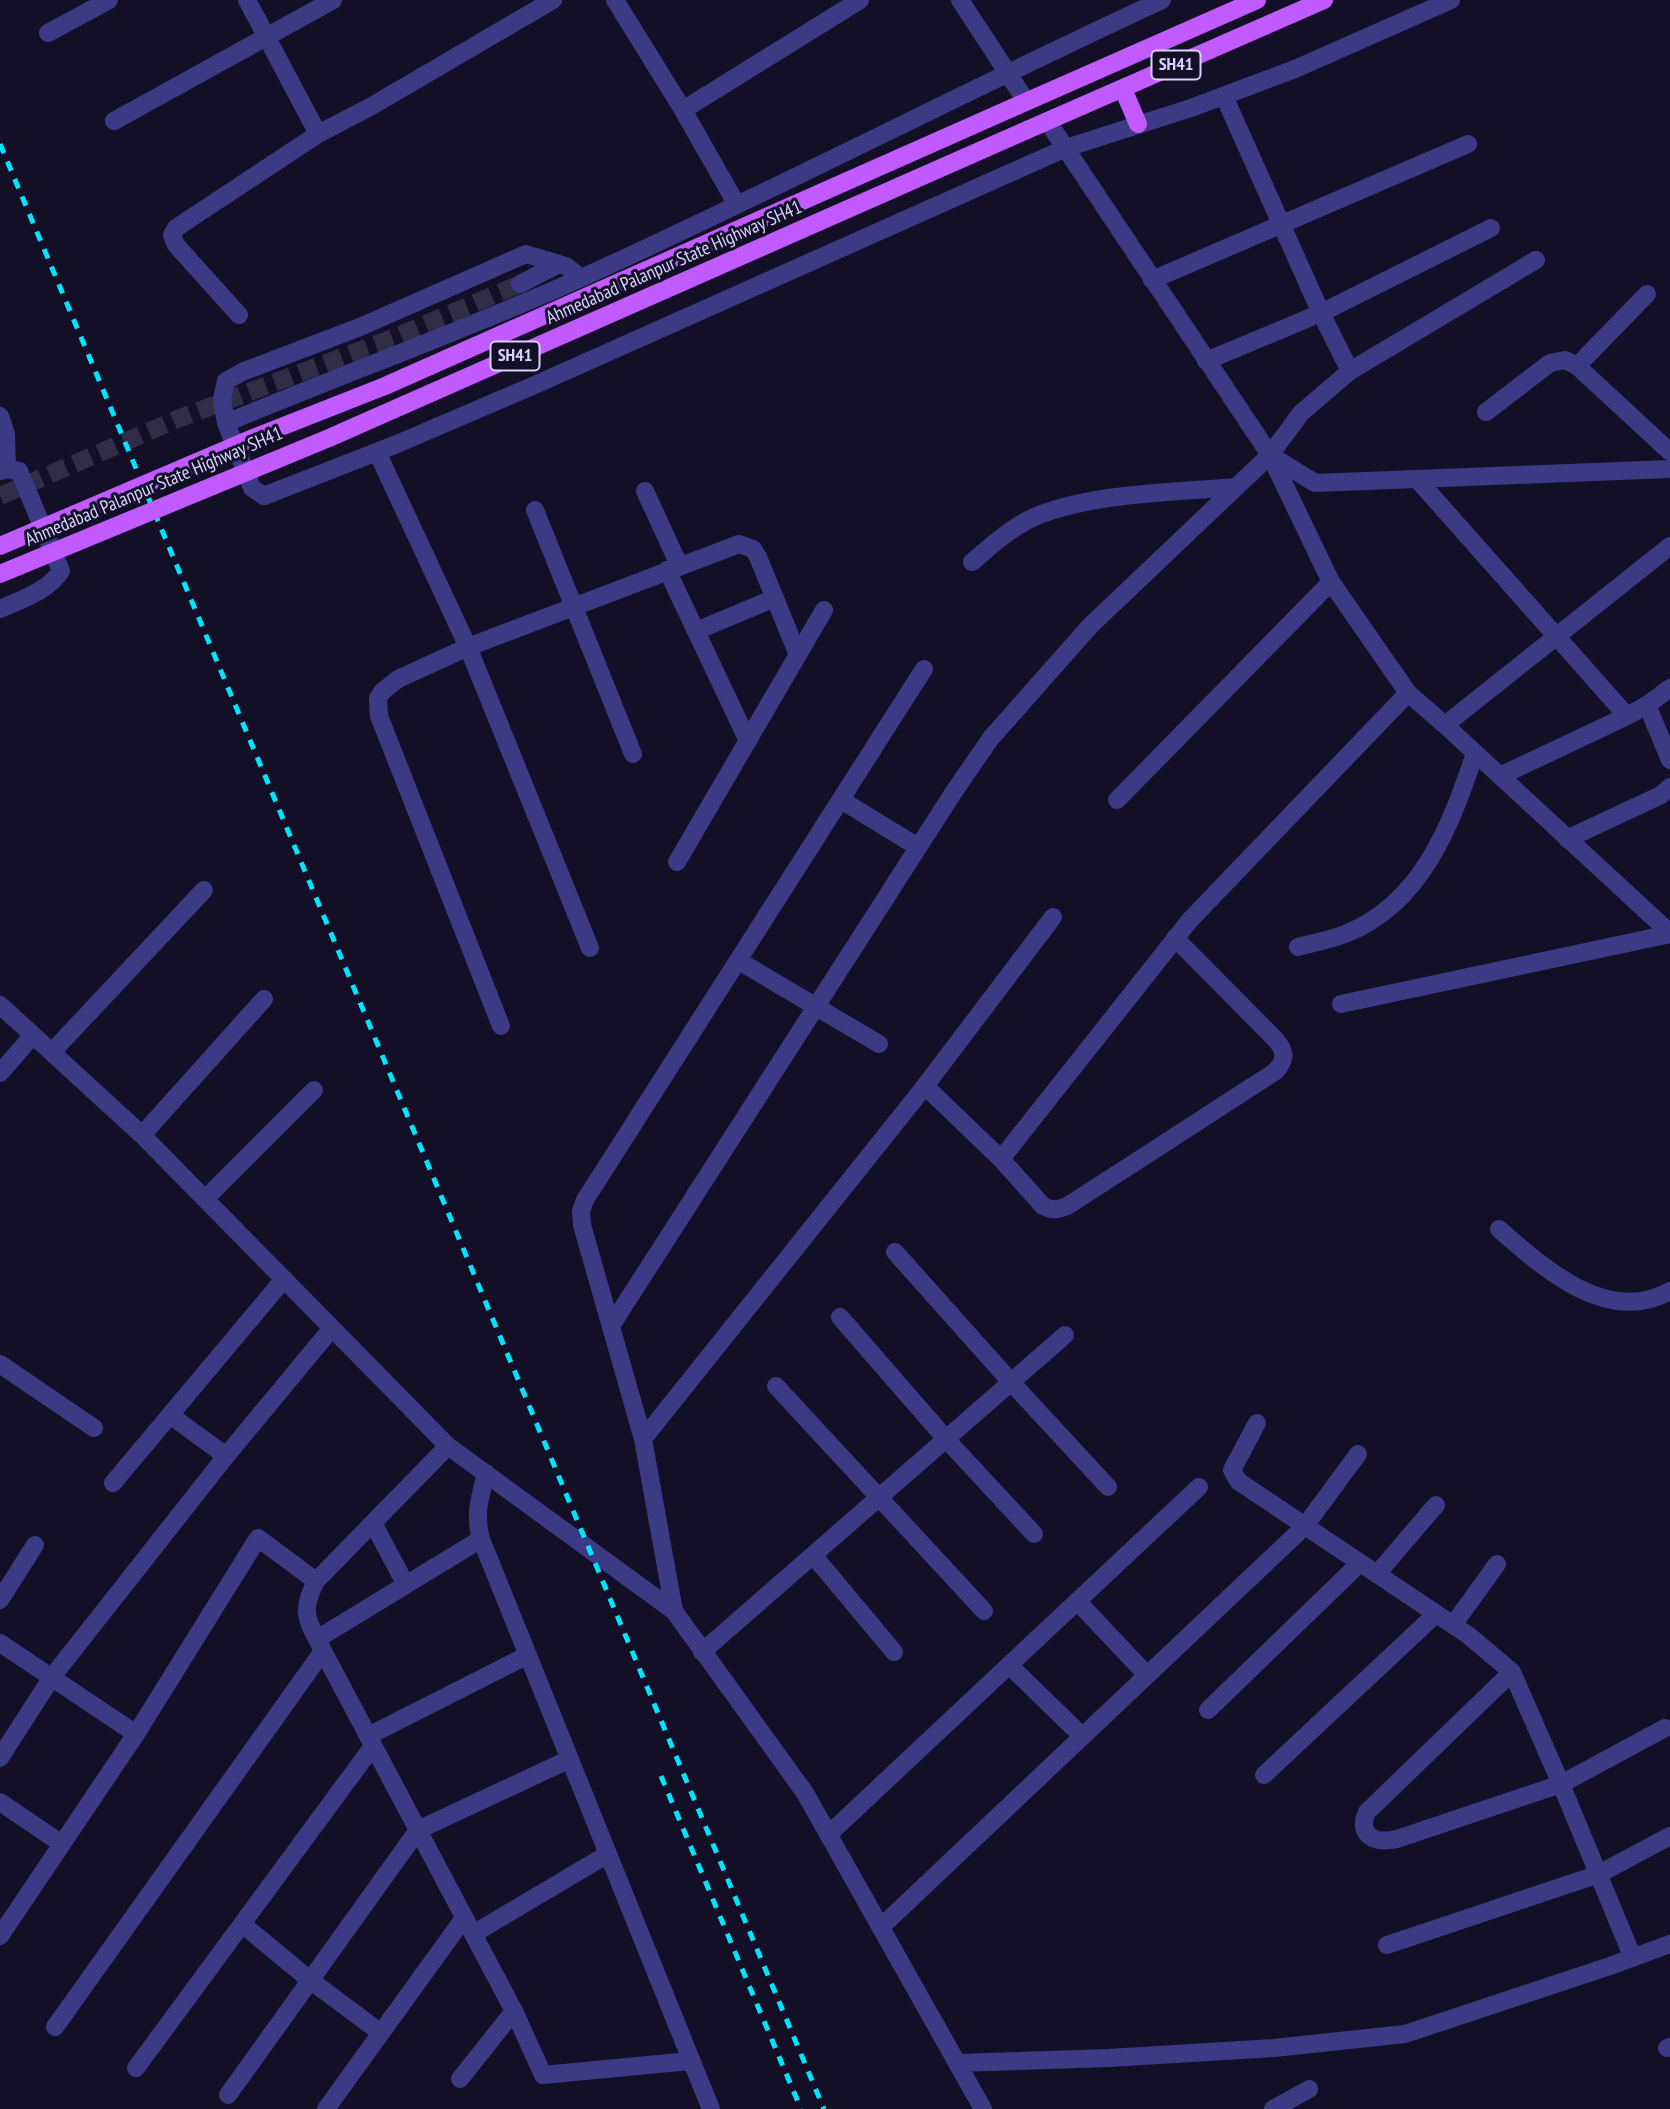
<!DOCTYPE html>
<style>
body{margin:0}
canvas{display:block;background:#130f26}
</style>
<canvas width="1670" height="2109"></canvas>
<script>
const ctx = document.querySelector('canvas').getContext('2d');
ctx.lineJoin = 'round';
function stroke(path, color, width, dash) { ctx.strokeStyle = color; ctx.lineWidth = width; ctx.lineCap = dash ? 'butt' : 'round'; ctx.setLineDash(dash || []); ctx.stroke(path); }
function write(font, color, halo, rows, align = 'center') {
  ctx.font = font + ' "PT Sans Narrow",sans-serif'; ctx.lineWidth = 6; ctx.setLineDash([]); ctx.textBaseline = 'middle'; ctx.strokeStyle = halo; ctx.fillStyle = color; for (const [text, x, y, turn = 0] of rows) {
    ctx.save(); ctx.translate(x, y); ctx.rotate((+turn || 0) * Math.PI / 180); ctx.textAlign = isNaN(turn) ? turn : align; if (halo) ctx.strokeText(text, 0, 0); ctx.fillText(text, 0, 0); ctx.restore();
  }
}
stroke(new Path2D(`
 M0,496L180,418L393,338L520,284`), '#312d47', 18, [18, 9]);
stroke(new Path2D(`
 M247,0L318,134
 M615,0L683,110L737,205
 M960,0L1026,101
 M1162,0C967,90 776,190 579,279C463,331 343,374 226,423L252,488L264,496L397,444L537,384L1066,148L1191,108L1295,69L1451,0
 M48,33L109,0
 M1224,96L1321,313L1350,371
 M683,110L860,0
 M114,121L333,0
 M1048,122L1270,455L1315,483L1670,469
 M1152,280L1468,144
 M520,284L559,264
 M239,315L176,245L172,235L176,228L318,134L370,107L553,0
 M1206,361L1321,313L1491,228
 M1577,366L1647,294
 M1486,412L1550,363L1565,360L1577,366L1670,452
 M0,416L6,434L7,469
 M226,423L222,399L226,381L242,372L360,327L526,254L566,266L581,278
 M377,452L468,647L590,948
 M1270,455L1331,582L1408,693
 M0,471L7,469L19,471L61,571C47,592 22,599 0,609
 M1417,479L1627,716
 M645,491L679,565
 M535,510L633,754
 M972,562C990,547 1007,531 1028,520C1083,493 1176,492 1237,487
 M667,570L748,741
 M696,631L775,598
 M1647,705L1670,760
 M1445,725L1670,933
 M1500,776L1627,716L1647,705L1670,688
 M841,800L918,847
 M1117,800L1331,582
 M1567,839L1661,795L1670,787
 M677,862L824,610
 M1298,947C1313,943 1330,940 1345,934C1422,904 1451,825 1475,753
 M739,961L879,1044
 M1341,1004L1670,934
 M0,1005L142,1135L448,1446L674,1611L805,1793L983,2109
 M501,1026L379,716L378,698L383,691L398,679L468,647L739,544L753,549L758,557L798,655
 M52,1052L204,890
 M0,1073L33,1035
 M925,1086L1001,1159L1043,1206C1053,1211 1058,1210 1069,1205L1276,1071C1286,1059 1286,1052 1276,1040L1175,938
 M142,1135L264,999
 M1001,1159L1190,920L1408,693L1445,725L1670,546
 M205,1199L314,1090
 M1499,1229C1543,1268 1608,1326 1670,1291
 M895,1252L1011,1382L1108,1487
 M840,1317L946,1439L1034,1534
 M611,1326L955,790L991,738L1090,626L1270,455L1301,413L1350,371L1536,260
 M0,1364L94,1428
 M776,1386L984,1611
 M170,1415L226,1456
 M1257,1423L1232,1470L1238,1481L1468,1635L1512,1672L1561,1784L1633,1958
 M643,1439L582,1225L581,1211L585,1200L924,669
 M486,1473C480,1497 474,1515 481,1539L711,2109
 M113,1483L284,1279
 M373,1523L406,1585
 M813,1555L894,1652
 M1377,1574L1436,1505
 M0,1600L35,1545
 M1077,1601L1147,1675
 M674,1611L643,1439L925,1086L1053,917
 M1453,1625L1497,1564
 M317,1639L481,1539
 M0,1643L136,1734L258,1538L316,1581
 M323,1651L514,2011L543,2075L690,2061
 M702,1652L1065,1335
 M1009,1665L1082,1736
 M1512,1672L1367,1812C1356,1836 1376,1844 1397,1839L1561,1784L1665,1728
 M1208,1710L1360,1563
 M368,1736L528,1655
 M0,1758L52,1677L226,1456L332,1328
 M1264,1775L1436,1614
 M0,1802L62,1844
 M829,1834L1199,1487
 M242,1924L310,1980L381,2033
 M881,1927L1305,1526L1358,1454
 M473,1934L608,1854
 M0,1936L136,1734
 M1387,1945L1599,1874L1670,1836
 M55,2027L323,1651C308,1620 299,1614 316,1581L448,1446
 M1667,2048L1670,2047
 M957,2063L1109,2058L1274,2048L1405,2034L1610,1966L1670,1944
 M136,2068L373,1746
 M460,2079L514,2011
 M228,2095L418,1830L570,1759
 M326,2109L464,1918
 M1273,2109L1309,2089`), '#3d3a85', 18);
stroke(new Path2D(`
 M1123,89L1138,124
 M1012,108L1257,0
 M1027,130L1324,0`), '#c25bff', 18);
stroke(new Path2D(`
 M0,144L824,2109
 M661,1776L801,2109`), '#00e5ff', 5, [10, 9]);
stroke(new Path2D(`
 M0,546L253,438L385,386L1012,108
 M0,574L329,438L1027,130`), '#c25bff', 18);
for (const [x, y, w] of [
 [1176,65,49],
 [515,356,49]
]) { const box = new Path2D(); box.roundRect(x - w / 2, y - 14.5, w, 29, 5); ctx.fillStyle = '#130f26'; ctx.fill(box); stroke(box, '#d9d4ff', 2); }
write('bold 18px', '#d9d4ff', null, [
 ["SH41",1176,65],
 ["SH41",515,356]
]);
write('19px', '#d9d4ff', '#130f26', [
 ["Ahmedabad Palanpur State Highway SH41",674,263,-24],
 ["Ahmedabad Palanpur State Highway SH41",154,487,-23]
]);
</script>
